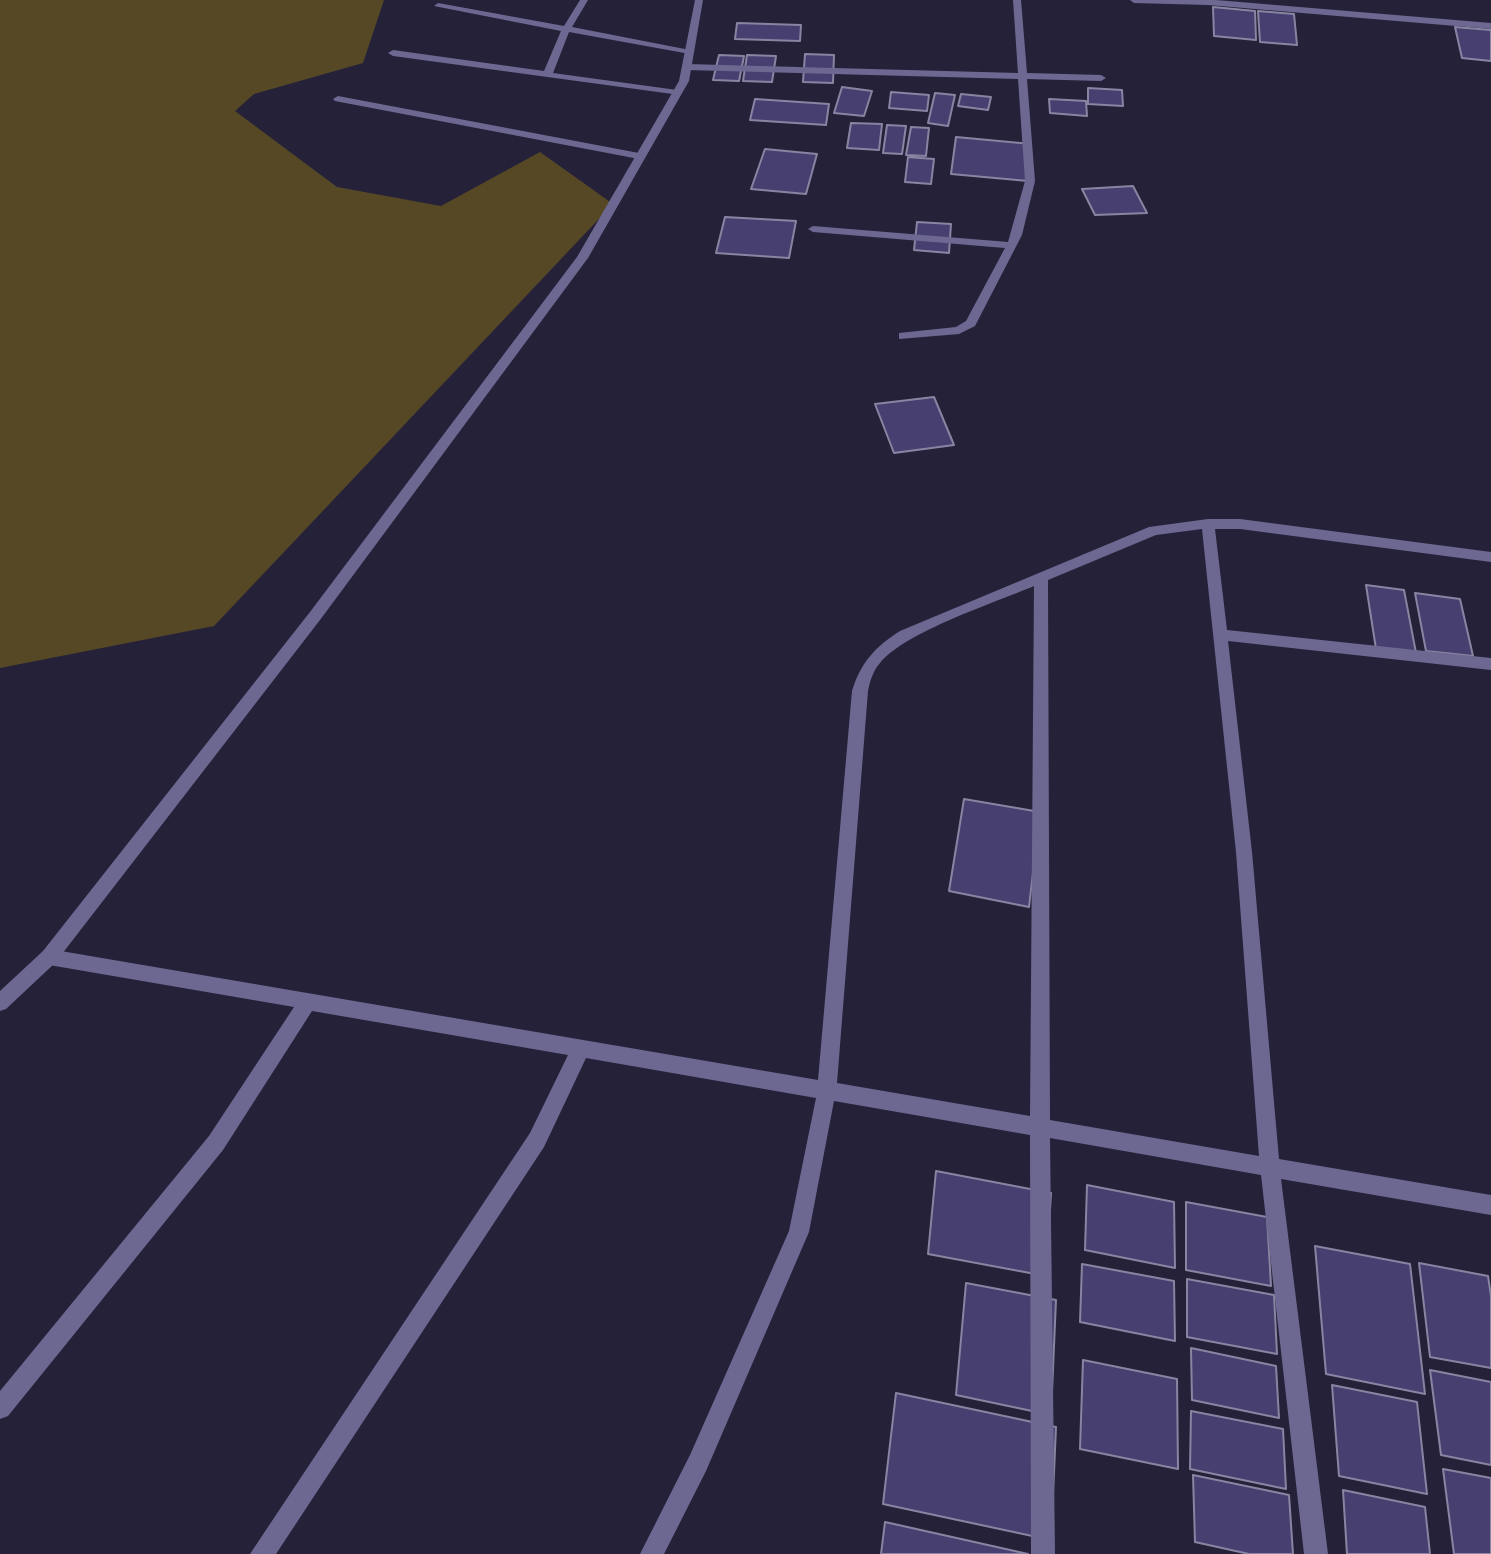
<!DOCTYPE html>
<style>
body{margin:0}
canvas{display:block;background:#252139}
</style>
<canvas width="1491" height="1554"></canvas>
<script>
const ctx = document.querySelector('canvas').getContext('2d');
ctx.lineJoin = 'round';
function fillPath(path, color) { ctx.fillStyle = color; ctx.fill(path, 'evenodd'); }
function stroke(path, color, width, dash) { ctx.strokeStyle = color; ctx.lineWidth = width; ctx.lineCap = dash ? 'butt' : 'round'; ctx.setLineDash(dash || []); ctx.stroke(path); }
fillPath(new Path2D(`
 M0,0H384L363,63L254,94L235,111L337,187L441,206L540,152L613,204L214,626L0,668Z`), '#564825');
const building = new Path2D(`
 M1213,7L1255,11L1256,40L1214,36Z
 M1258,11L1294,14L1297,45L1260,42Z
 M737,23L801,25L800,41L735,39Z
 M1455,27L1491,30V61L1462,58Z
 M805,54L834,55L833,83L803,82Z
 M719,55L744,56L739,81L713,80Z
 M747,55L776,56L772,82L743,81Z
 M842,87L872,91L864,116L834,113Z
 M1088,88L1122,90L1123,106L1088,104Z
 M891,92L929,95L927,111L889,108Z
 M935,93L955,95L948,126L928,123Z
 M961,94L991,97L988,110L958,106Z
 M755,99L829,104L826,125L750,120Z
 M1049,99L1086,101L1087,116L1050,113Z
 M851,123L882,124L879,150L847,148Z
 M887,125L906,126L902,154L883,153Z
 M911,127L929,128L926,156L906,155Z
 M956,137L1031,144L1028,181L951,174Z
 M765,149L817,154L806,194L751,189Z
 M908,157L934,159L931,184L905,182Z
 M1133,186L1147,213L1095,215L1082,189Z
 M725,217L796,221L789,258L716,253Z
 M917,222L951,224L949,253L914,250Z
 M934,397L954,445L894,453L875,404Z
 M1366,585L1404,590L1416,653L1376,649Z
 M1415,593L1460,599L1473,656L1426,651Z
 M964,799L1040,812L1029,907L949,891Z
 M936,1171L1051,1193L1046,1276L928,1254Z
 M1087,1185L1174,1202L1175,1268L1085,1250Z
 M1186,1202L1267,1217L1271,1286L1186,1270Z
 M1315,1246L1410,1264L1425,1394L1326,1374Z
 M1419,1263L1488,1276L1491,1296V1368L1430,1357Z
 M1082,1264L1174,1281L1175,1341L1080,1322Z
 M1187,1279L1274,1295L1277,1354L1187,1337Z
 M966,1283L1056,1300L1051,1415L956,1395Z
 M1191,1348L1276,1366L1279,1418L1192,1400Z
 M1083,1360L1177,1379L1178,1469L1080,1449Z
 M1430,1370L1491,1382V1465L1441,1455Z
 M1332,1385L1417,1402L1427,1494L1339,1476Z
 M896,1393L1056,1427L1051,1540L883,1504Z
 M1191,1411L1283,1429L1286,1489L1190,1469Z
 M1443,1469L1491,1478V1554H1454Z
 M1193,1475L1289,1495L1293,1554H1249L1195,1542Z
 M1343,1490L1425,1507L1430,1554H1347Z
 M885,1522L1028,1554H881Z`);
fillPath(building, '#473f6f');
stroke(building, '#8885a2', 2);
fillPath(new Path2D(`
 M580,0H588L572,27L695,51L690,54L569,32L553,73L677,90L682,93L680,95L393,56L388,53L393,50L544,71L561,31L434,6L438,3L564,26Z
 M1013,0H1021L1027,73L1101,75L1106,78L1101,81L1027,79L1035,181L1022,235L975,326L959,334L899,339V333L956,327L966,321L1005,248L813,232L808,229L813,226L1008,242L1025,181L1018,79L687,70L682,67L687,64L1018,73Z
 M338,96L639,153L644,156L639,159L335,101L333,99Z
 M1208,519H1240L1491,552V562L1240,529H1215L1227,630L1491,658V670L1228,641L1252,852L1279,1159L1491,1195V1215L1281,1179L1328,1554H1304L1261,1175L1050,1138L1055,1554H1031L1030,1135L834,1101L809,1232L706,1471L664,1554H640L690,1455L789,1231L816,1098L586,1058L544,1147L276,1554H250L530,1133L568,1055L312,1011L223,1150L8,1416L0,1419V1391L209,1136L294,1007L49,965L43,963L40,957L43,951L49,949L818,1080L852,691C861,662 875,647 900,631L1149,527ZM1202,529L1236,852L1259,1156L1050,1120L1048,580L1156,535ZM1034,586L1030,1116L837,1083L868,691C870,681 873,671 880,663C905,632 994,603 1034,586Z`), '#6d6891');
fillPath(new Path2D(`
 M695,0H703L689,81L588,258L320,620L55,963L6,1009L0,1011V991L43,951L310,612L577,257L679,81Z
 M1130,0H1216L1491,23V29L1208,5L1134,3Z`), '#6d6891');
</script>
